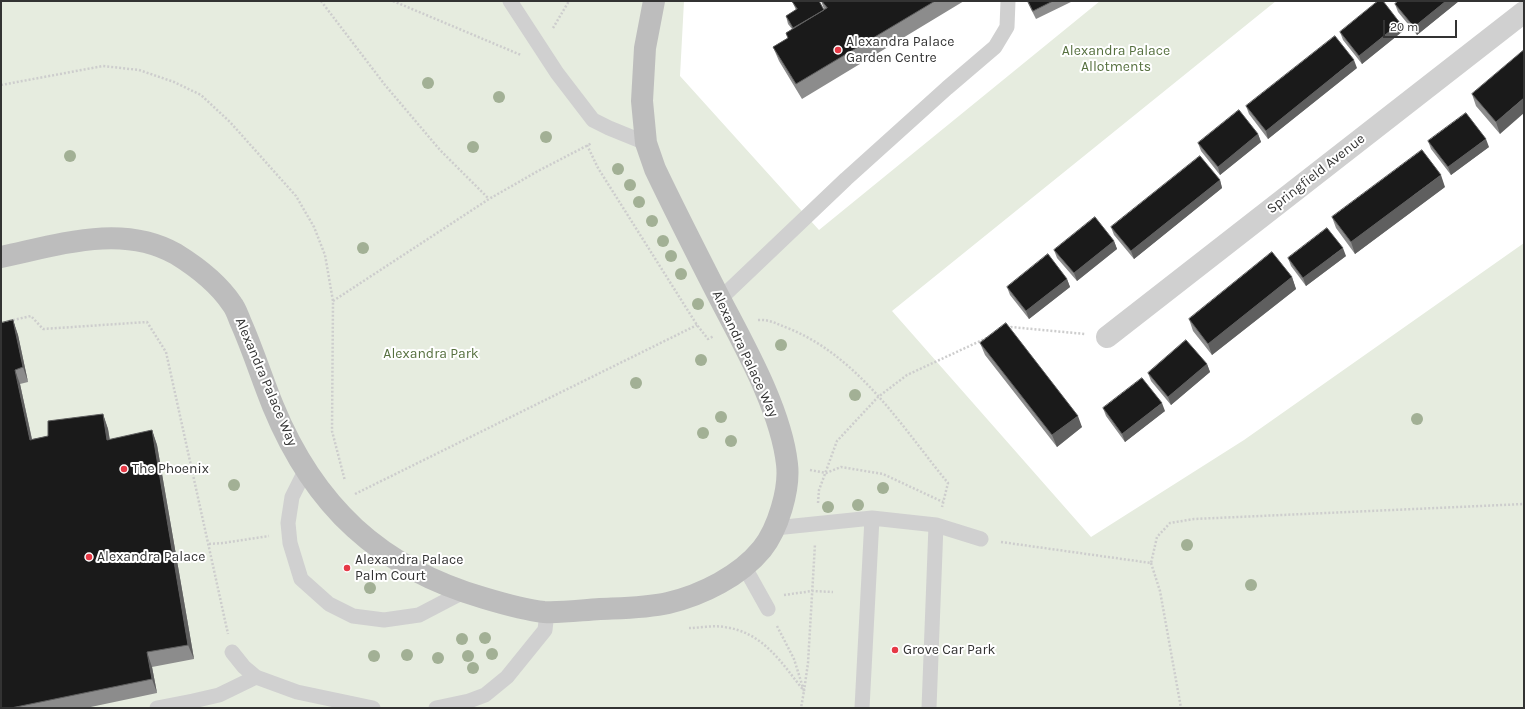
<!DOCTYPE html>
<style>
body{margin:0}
#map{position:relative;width:1525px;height:709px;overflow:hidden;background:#fff;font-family:Karla,sans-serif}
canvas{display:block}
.frame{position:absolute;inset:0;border:2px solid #333;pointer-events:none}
.scale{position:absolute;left:1383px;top:20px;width:74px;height:18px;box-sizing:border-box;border:2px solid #333;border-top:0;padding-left:5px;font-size:12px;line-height:14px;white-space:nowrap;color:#333;-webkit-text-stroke:3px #fff;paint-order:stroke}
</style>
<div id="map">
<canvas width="1525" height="709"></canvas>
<div class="frame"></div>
<div class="scale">20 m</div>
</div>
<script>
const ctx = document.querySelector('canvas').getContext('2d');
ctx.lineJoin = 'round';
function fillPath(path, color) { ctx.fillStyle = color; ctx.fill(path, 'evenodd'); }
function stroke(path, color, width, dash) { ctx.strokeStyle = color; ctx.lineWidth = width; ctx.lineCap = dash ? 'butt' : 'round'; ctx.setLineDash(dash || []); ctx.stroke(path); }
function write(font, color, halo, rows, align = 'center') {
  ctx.font = font + ' Karla,sans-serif'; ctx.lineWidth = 4; ctx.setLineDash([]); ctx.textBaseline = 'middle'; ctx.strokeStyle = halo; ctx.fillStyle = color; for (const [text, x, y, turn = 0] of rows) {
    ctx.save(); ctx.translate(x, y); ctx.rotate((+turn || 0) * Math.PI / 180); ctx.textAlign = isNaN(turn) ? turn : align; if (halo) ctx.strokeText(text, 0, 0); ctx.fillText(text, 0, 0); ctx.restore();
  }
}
fillPath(new Path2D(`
 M1,1H684L680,76L819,230L1100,1H1276L892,311L1091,537L1244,440L1524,243V708H1Z`), '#e6ecdf');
stroke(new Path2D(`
 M321,1L385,85L440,150L489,199
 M393,1L521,55
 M553,28L569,1
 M1,85L103,66L139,70L174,82L201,95L230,122L296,196L314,227L325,255L333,301L332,431L345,481
 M587,145L598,168L697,325L708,339L714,336
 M333,301L489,199L538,171L592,143
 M758,320C770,319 779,325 790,329C860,358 902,427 948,483L942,507
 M9,321L31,316L43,329L147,322L166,352L228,634
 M1007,329L1011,327L1085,334
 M810,470L826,473L841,467L883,474L943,502
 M355,494L697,325
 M818,503L819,490L837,441L878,397L907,375L991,336
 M1001,542L1151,563L1157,537L1170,523L1194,519L1524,504
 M209,544L223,543L269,536
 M1151,563L1160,591L1181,708
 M784,595L812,591L833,592
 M777,626L794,659L804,691L801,708
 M689,628C700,628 713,625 724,627C763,632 781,662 804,691
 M804,691L808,663L815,544`), '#cdcdcd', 2.5, [2, 2]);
stroke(new Path2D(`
 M510,1L557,73L593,120L609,128L646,143
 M720,299L846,179L947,88L995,47L1007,27L1008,1
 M305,471L292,497L288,523L290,543L301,579L329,604L353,616L384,620L419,615L463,592
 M775,528L872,518L936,525L981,539
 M744,566L768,609
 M232,652L244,667L256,677L297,692L373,708
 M157,708L193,701
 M193,708V701L219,695L256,677
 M436,708L469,701L485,695L507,677L545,630L547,612
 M862,708L872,518
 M929,708L936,525`), '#d0d0d0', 15);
stroke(new Path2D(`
 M1107,337L1524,12`), '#d0d0d0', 22);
stroke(new Path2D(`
 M1,257C58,245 122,223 176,254C197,267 218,283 232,304C236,309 238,316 241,323C253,350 262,379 273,406C314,506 380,568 484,598C504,604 524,610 544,612C562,613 582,610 600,609C622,608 646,608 668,603C702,595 740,576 762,549C778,529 790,489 787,464C781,410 745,347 720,299C698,256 676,213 655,169L646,143L642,101L645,48L654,1`), '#bdbdbd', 22);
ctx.fillStyle = '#a2b095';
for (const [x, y] of [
 [428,83],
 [499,97],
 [546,137],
 [473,147],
 [70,156],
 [618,169],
 [630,185],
 [639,202],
 [652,221],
 [663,241],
 [363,248],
 [671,256],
 [681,274],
 [698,304],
 [781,345],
 [701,360],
 [636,383],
 [855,395],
 [721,417],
 [1417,419],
 [703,433],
 [731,441],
 [234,485],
 [883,488],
 [858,505],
 [828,507],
 [1187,545],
 [1251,585],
 [370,588],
 [485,638],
 [462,639],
 [492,654],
 [407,655],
 [374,656],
 [468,656],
 [438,658],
 [473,668]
]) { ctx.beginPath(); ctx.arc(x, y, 6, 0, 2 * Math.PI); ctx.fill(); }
fillPath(new Path2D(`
 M792,1L824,9L821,1H964L802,99L779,61L773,47L788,38L786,33L792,29L788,24L786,16L796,10Z
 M1027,1H1073L1036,19Z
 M1398,1H1459L1417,35L1398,12L1395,4Z
 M1403,31L1362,64L1343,40L1340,32Z
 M1524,50L1500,134L1476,106L1472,94Z
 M1357,68L1268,139L1249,114L1246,106Z
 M1258,134L1261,142L1220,175L1201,151L1198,143Z
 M1428,141L1489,147L1451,175L1431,149Z
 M1220,180L1222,188L1134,259L1114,235L1111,227Z
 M1445,187L1355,254L1336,228L1332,217Z
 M1114,241L1117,249L1077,281L1057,258L1054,250Z
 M1346,256L1306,286L1291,266L1288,258Z
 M1292,277L1296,289L1212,355L1193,331L1189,319Z
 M1067,279L1070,287L1029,319L1010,295L1007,287Z
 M13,320L18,335L28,382L20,384L32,439L48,436L103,414L108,429L110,440L152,430L157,445L194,659L152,667L157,693L86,708H1Z
 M980,343L1082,427L1057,447L985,355Z
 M1207,364L1210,372L1171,405L1151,381L1148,373Z
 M1103,408L1165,411L1125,442L1106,416Z`), '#8c8c8c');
fillPath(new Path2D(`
 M1446,1H1459L1417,35L1414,27Z
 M1400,23L1403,31L1362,64L1359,56Z
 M1354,60L1357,68L1268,139L1266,131Z
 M1524,98V113L1500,134L1496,122Z
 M1258,134L1261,142L1220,175L1218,167Z
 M1486,139L1489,147L1451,175L1448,167Z
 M1441,175L1445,187L1355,254L1351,242Z
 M1220,180L1222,188L1134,259L1131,251Z
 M1114,241L1117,249L1077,281L1074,273Z
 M1343,248L1346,256L1306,286L1303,278Z
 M1292,277L1296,289L1212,355L1208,344Z
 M1067,279L1070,287L1029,319L1026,311Z
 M13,320L18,335L28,382L23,367Z
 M1207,364L1210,372L1171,405L1168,397Z
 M15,370L20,384L35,454L30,440Z
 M1162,403L1165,411L1125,442L1122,434Z
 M103,414L108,429L112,455L107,440Z
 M1078,416L1082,427L1057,447L1052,435Z
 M152,430L157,445L194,659L188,645Z
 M147,652L152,667L157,693L152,679Z`), '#5f5f5f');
const building = new Path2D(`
 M792,1H819L824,10L793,28L786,16L797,9Z
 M822,1H935L796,84L773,47L788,38L786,33L827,8Z
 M1028,1H1053L1033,11Z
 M1378,1H1383L1400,23L1359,56L1340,32Z
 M1398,1H1446L1414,27L1395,4Z
 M1335,36L1354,60L1266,131L1246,106Z
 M1524,50V98L1496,122L1472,94Z
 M1239,110L1258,134L1218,167L1198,143Z
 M1466,113L1486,139L1448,167L1428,141Z
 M1422,150L1441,175L1351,242L1332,217Z
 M1200,156L1220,180L1131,251L1111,227Z
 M1095,217L1114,241L1074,273L1054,250Z
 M1327,228L1343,248L1303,278L1288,258Z
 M1272,252L1292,277L1208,344L1189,319Z
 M1048,254L1067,279L1026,311L1007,287Z
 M13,320L23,367L15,370L30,440L48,436V421L103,414L107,440L152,430L188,645L147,652L152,679L11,708H1V323Z
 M1006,323L1078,416L1052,435L980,343Z
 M1186,340L1207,364L1168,397L1148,373Z
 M1142,378L1162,403L1122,434L1103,408Z`);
fillPath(building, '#1a1a1a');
stroke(building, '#5f5f5f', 1);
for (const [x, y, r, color] of [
 [838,50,4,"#e63946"],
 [124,469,4,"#e63946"],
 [89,557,4,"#e63946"],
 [347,568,4,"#e63946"],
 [895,650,4,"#e63946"]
]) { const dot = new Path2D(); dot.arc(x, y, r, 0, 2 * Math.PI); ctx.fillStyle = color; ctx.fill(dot); stroke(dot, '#fff', 1.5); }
write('14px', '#333', '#fff', [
 ["Alexandra Palace",846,42],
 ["Garden Centre",846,58],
 ["The Phoenix",132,469],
 ["Alexandra Palace",97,557],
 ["Alexandra Palace",355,560],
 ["Palm Court",355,576],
 ["Grove Car Park",903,650]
], 'left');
write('14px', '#56703f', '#fff', [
 ["Alexandra Palace",1116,51],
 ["Allotments",1116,67],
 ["Alexandra Park",431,354]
]);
write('14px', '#333', '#fff', [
 ["Springfield Avenue",1316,174,-38],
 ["Alexandra Palace Way",745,354,65],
 ["Alexandra Palace Way",266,382,67]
]);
</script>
